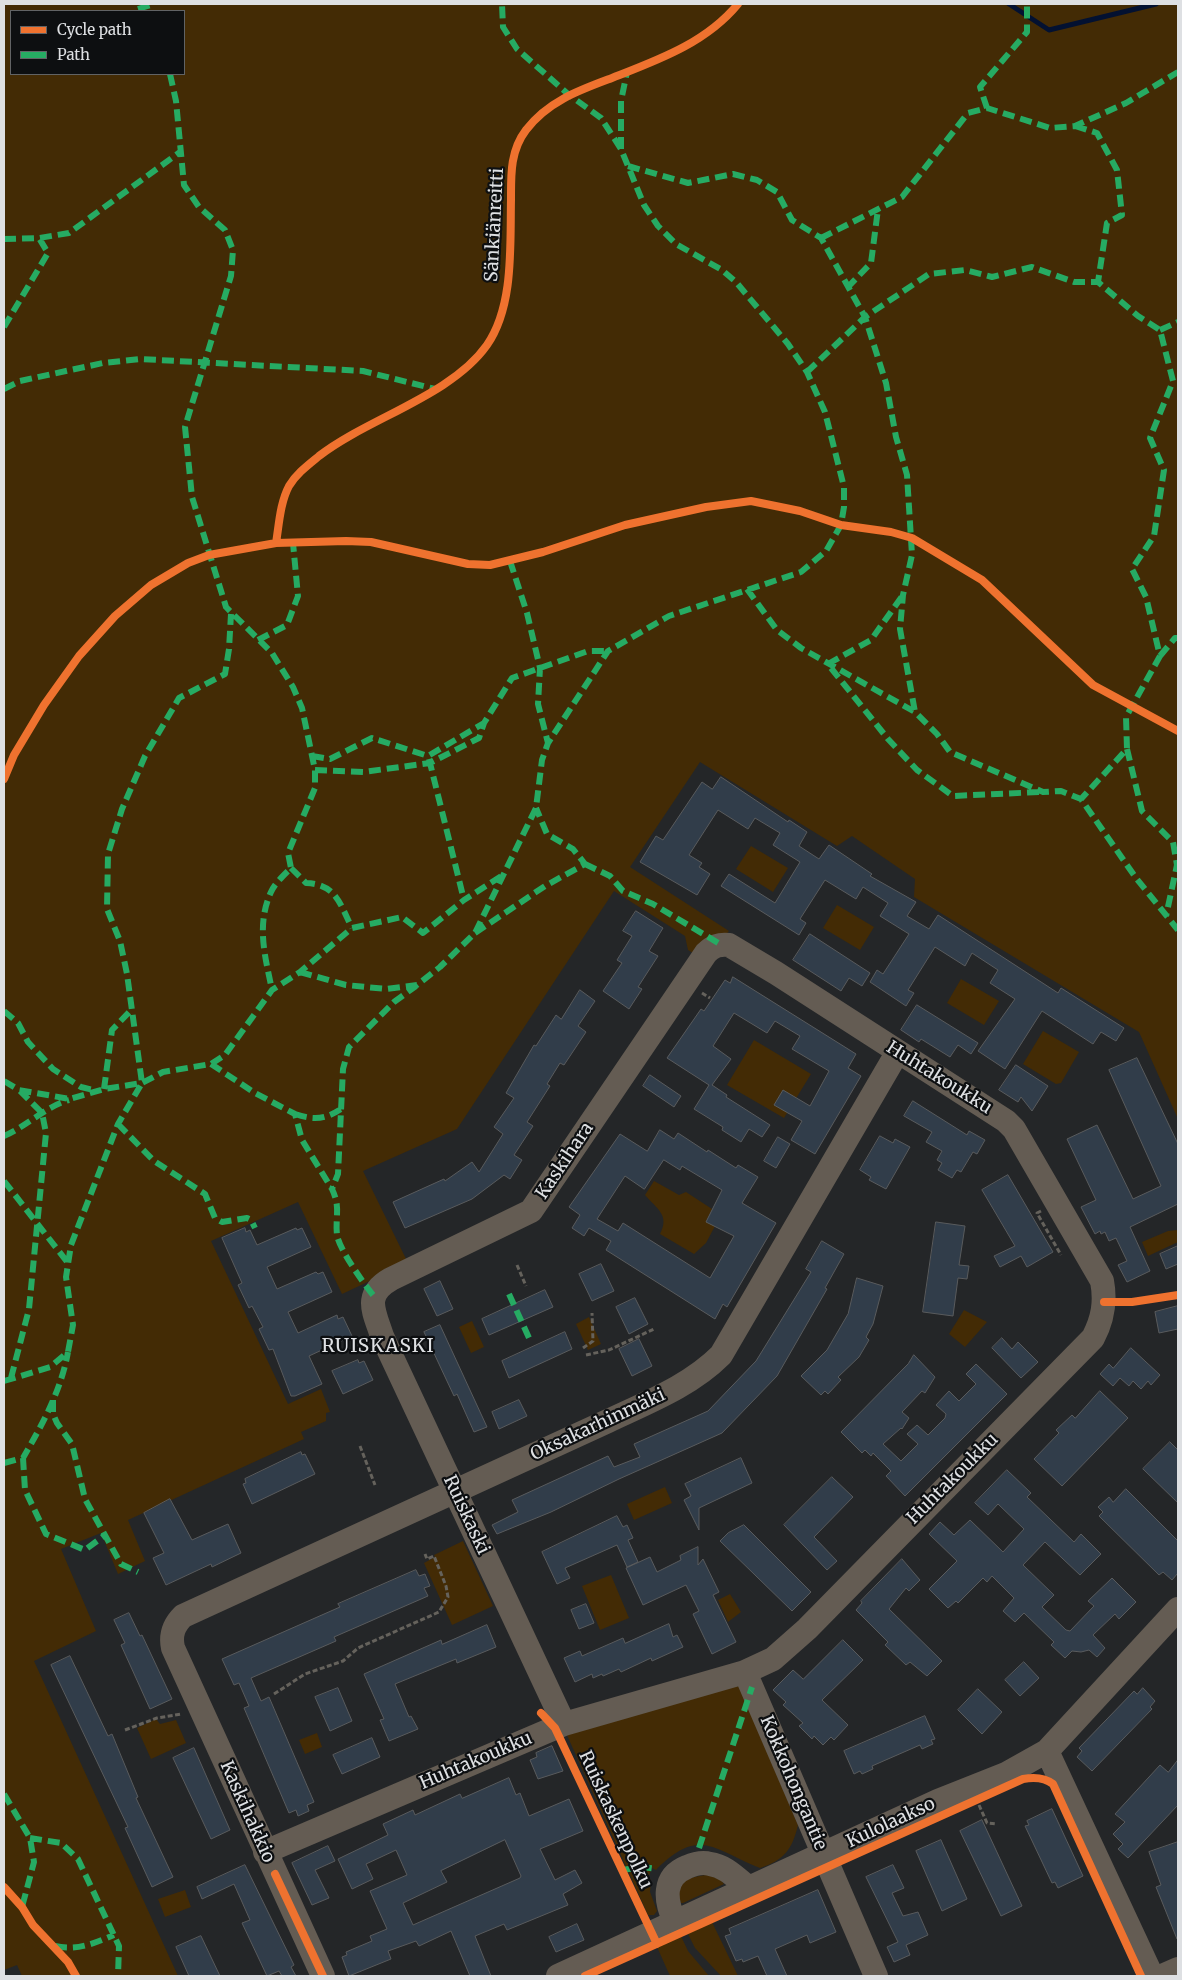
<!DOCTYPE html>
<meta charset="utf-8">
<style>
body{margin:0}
#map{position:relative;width:1182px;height:1980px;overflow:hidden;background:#242628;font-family:Merriweather,serif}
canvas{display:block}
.frame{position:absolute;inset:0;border:5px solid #dee0e3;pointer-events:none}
.legend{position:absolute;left:10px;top:10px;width:175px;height:65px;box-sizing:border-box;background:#0d0f11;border:1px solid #616365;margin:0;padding:6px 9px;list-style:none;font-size:15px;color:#dee0e3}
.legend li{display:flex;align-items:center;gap:10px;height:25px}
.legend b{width:25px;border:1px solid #616365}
</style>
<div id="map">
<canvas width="1182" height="1980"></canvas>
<div class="frame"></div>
<ul class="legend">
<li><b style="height:6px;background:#ef722f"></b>Cycle path</li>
<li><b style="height:6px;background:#26ab63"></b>Path</li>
</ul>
</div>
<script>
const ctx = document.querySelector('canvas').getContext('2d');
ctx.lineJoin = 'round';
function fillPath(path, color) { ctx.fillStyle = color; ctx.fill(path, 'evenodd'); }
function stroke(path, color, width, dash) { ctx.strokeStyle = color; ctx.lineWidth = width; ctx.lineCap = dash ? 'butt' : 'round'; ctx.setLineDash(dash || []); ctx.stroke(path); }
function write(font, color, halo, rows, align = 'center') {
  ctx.font = font + ' Merriweather,serif'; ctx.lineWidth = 4.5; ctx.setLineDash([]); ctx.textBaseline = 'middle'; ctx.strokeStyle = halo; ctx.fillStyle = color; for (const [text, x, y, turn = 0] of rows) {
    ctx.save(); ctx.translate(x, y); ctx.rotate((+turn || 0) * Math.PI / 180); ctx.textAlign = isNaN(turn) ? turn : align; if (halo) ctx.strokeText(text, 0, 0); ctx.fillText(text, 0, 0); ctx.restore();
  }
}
fillPath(new Path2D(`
 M4,4H1178V1119L1139,1032L914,897L915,879L852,836L837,846L700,762L630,867L729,931L723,938L696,955L688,950L685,936L614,891L457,1129L363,1171L408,1263L342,1294L298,1202L211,1241L288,1404L321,1389L330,1412L326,1413V1421L301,1432L304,1439L128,1520L145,1561L118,1574L101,1533L61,1549L96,1631L34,1661L178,1976H22L17,1965L4,1970ZM11,11H184V74H11Z
 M751,846L788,868L773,892L736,869Z
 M837,905L874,927L860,950L823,928Z
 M961,979L999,1001L984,1025L947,1003Z
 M1043,1031L1079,1052L1061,1083L1056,1084L1023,1064Z
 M754,1040L811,1074L784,1118L727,1085Z
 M654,1181L679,1195L686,1192L712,1209L706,1221L715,1226L706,1243L694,1254L660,1234C670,1215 657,1209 645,1195Z
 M1178,1230V1242L1148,1256L1142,1242L1168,1231Z
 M964,1310L987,1322L965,1347L949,1334Z
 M589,1317L601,1344L588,1350L576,1324Z
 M472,1321L484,1347L471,1353L459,1327Z
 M665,1487L672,1503L634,1520L627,1504Z
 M463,1541L493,1606L452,1625L424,1563L435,1557L434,1555Z
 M611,1575L629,1618L600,1630L582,1586Z
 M730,1594L741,1612L728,1622L718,1600Z
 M738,1683L798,1825C792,1850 784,1860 760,1868C714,1850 699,1826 656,1870L652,1868L648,1878L651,1880L650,1892L657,1911L654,1915H648L566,1733Z
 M156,1719L160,1724L176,1720L186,1743L151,1759L137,1728Z
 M317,1733L322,1747L305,1754L299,1740Z
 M707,1875L720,1879L724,1884L683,1903H681L676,1888C682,1879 696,1876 707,1875Z
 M185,1890L191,1907L165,1917L158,1899Z
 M712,1922L738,1976H721L695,1948L688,1934Z
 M681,1936L688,1951L709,1976H670L657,1947Z`), '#432b05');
stroke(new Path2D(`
 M1009,4L1049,30L1156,4`), '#031131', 5);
const building = new Path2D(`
 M721,777L788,822L789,820L807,832L799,846L819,859L829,845L872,874L870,876L916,902L907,916L929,929L938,915L1058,993L1061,988L1124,1028L1116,1041L1101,1032L1093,1044L1042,1011L1005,1069L978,1051L1015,999L990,983L998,970L972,953L965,966L935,947L908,990L914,993L906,1006L870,982L877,970L883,974L909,934L880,916L888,903L863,887L856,899L825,880L800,919L806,923L799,935L721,886L729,874L775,903L800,862L773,845L780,833L755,818L748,829L718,810L689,855L702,863L699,867L710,874L697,895L640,862L656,836L663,840L702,782L712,789Z
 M636,911L663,928L649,951L658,956L638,987L642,989L629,1009L603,991L622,963L617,960L632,936L623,931Z
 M810,934L870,973L862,986L849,978L841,991L793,960Z
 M733,977L856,1054L848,1068L861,1076L815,1154L791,1140L802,1121L774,1105L783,1090L810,1106L829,1071L792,1049L800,1036L775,1021L767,1033L734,1013L713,1046L731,1059L712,1085L727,1095L726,1097L770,1125L762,1137L749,1129L741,1142L722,1130L723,1127L694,1109L709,1085L667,1058L701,1009L704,1011L725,980L730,983Z
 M580,990L595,1001L578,1026L586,1032L564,1065L560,1063L547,1084L550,1086L527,1122L533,1126L514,1155L522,1160L510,1179L504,1175L472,1199L405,1228L393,1202L444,1179L445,1181L472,1162L479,1172L503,1134L494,1127L514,1098L506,1093L534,1045L536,1046L556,1015L561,1019Z
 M917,1005L978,1043L971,1054L958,1045L950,1057L921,1039L919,1042L901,1030Z
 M1137,1058L1178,1144V1204L1130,1227L1150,1271L1127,1282L1118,1265L1127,1261L1116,1238L1109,1241L1105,1232L1101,1234L1100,1231L1095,1234L1081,1207L1096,1200L1067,1139L1097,1125L1133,1199L1161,1186L1109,1070Z
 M1016,1065L1048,1086L1032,1111L1021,1097L1018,1102L999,1090Z
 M650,1075L681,1096L674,1107L643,1086Z
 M913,1101L967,1135L969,1131L985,1140L977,1154L973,1152L961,1172L957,1170L952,1178L938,1170L942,1163L937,1160L942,1151L926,1142L932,1132L904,1116Z
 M660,1130L674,1139L678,1133L707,1152L708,1150L736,1168L738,1165L758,1177L742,1203L776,1223L727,1307L723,1304L715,1319L606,1250L611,1241L589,1228L584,1236L572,1228L580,1215L569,1207L620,1134L647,1151ZM664,1160L680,1170L682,1166L722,1190L706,1222L734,1236L710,1278L623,1223L618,1231L597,1219L625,1176L644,1189Z
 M880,1136L893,1143L895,1139L910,1147L886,1189L869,1180L871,1177L860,1170Z
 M778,1137L790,1144L776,1168L764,1161Z
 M1008,1175L1053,1252L1027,1267L1021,1256L1000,1267L994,1256L1015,1246L982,1190Z
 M936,1222L965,1226L959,1265L969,1266L967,1279L958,1278L953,1316L923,1312Z
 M245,1228L246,1232L250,1230L257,1245L296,1228L297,1230L302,1228L311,1247L267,1267L277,1289L316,1272L318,1274L323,1272L332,1292L288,1312L298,1333L337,1315L338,1319L343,1317L352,1336L309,1356L322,1384L295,1396H291L273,1349L269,1350L259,1329L263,1327L252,1306L249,1308L238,1285L242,1283L222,1238Z
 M822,1241L844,1254L825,1288L827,1289L777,1376L722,1433L619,1479L551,1512L497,1534L492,1525L518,1512L512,1500L608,1456L614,1467L640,1457L634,1444L708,1411L756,1361L811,1272L806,1269Z
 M1178,1246V1264L1166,1269L1160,1254Z
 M601,1264L614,1291L592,1301L579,1274Z
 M857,1278L883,1286L873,1324L866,1337L869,1340L859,1357L838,1377L841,1380L828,1394L825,1391L821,1395L801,1376L827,1350L848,1314Z
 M440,1281L453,1309L437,1316L424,1289Z
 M545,1290L553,1307L489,1335L482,1319Z
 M635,1298L648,1324L629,1334L616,1307Z
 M1178,1306V1329L1159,1333L1155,1312Z
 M440,1325L487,1427L474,1432L457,1394L454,1396L424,1332Z
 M565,1332L572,1349L509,1378L502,1361Z
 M1002,1338L1012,1349L1018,1342L1038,1362L1021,1378L992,1348Z
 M639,1339L652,1366L632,1376L619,1349Z
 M1131,1348L1160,1375L1151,1385L1148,1381L1141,1389L1133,1381L1129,1386L1120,1378L1113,1386L1100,1374L1109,1364L1113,1368Z
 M914,1355L935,1377L925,1393L922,1391L902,1412L909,1418L902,1429L901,1428L883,1444L901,1461L918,1444L907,1434L917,1425L928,1435L945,1418L946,1414L936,1405L949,1391L959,1401L976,1384L966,1374L976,1364L1007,1394L905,1496L886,1476L891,1471L873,1453L871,1456L865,1450L862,1453L841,1432L908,1364Z
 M358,1360L359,1363L364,1361L373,1380L343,1394L332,1371Z
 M1100,1391L1128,1418L1062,1486L1034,1459L1059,1433L1056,1430L1072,1415L1075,1418Z
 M519,1400L527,1416L499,1429L492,1412Z
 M1170,1442L1178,1450V1503L1143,1469Z
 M301,1452L302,1455L305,1454L315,1474L252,1504L243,1484L246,1483L245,1479Z
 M741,1458L752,1483L699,1508V1530L684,1500L691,1496L685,1484Z
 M1007,1470L1031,1493L1027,1497L1074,1542L1081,1534L1101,1554L1080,1575L1045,1542L1023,1565L1054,1595L1042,1607L1066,1630L1070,1631L1094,1606L1088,1601L1112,1578L1136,1602L1119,1619L1115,1614L1093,1635L1105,1648L1097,1657L1089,1650L1081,1652L1072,1651L1065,1658L1051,1645L1054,1642L1024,1613L1015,1622L1003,1611L1014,1598L992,1576L987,1582L983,1578L958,1603L956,1601L948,1608L929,1589L957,1561L929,1534L940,1522L954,1535L970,1520L1003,1552L1024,1529L998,1504L988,1515L975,1503Z
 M832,1477L853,1497L814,1537L837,1561L827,1570L784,1525Z
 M1126,1489L1178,1541V1573L1172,1580L1163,1572L1159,1575L1099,1516L1103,1512L1098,1507L1109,1497L1113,1502Z
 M170,1499L192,1540L228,1524L241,1553L212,1567L211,1564L166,1585L153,1558L164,1553L144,1513Z
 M617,1516L623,1527L627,1525L633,1538L628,1540L638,1562L627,1567L617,1545L565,1568L570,1578L557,1584L542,1552Z
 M744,1525L811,1592L792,1611L720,1541L728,1533Z
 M698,1547V1565L703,1559L719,1592L713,1595L736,1642L712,1654L693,1614L699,1611L686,1585L643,1605L626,1568L650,1557L657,1572L681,1560L680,1556Z
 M902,1559L920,1580L909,1591L906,1588L889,1609L942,1661L927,1676L910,1662L906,1665L885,1645L888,1642L856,1610L862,1603L861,1601Z
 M416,1570L419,1576L425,1574L430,1586L424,1588L428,1596L334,1637L336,1641L251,1678L261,1701L269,1697L314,1802L307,1805L309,1811L298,1816L296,1810L289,1813L244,1708L249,1706L239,1683L234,1685L222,1659L340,1607L338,1604Z
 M586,1604L594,1623L579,1629L571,1610Z
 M129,1613L140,1636L142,1635L172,1699L150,1709L121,1645L125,1643L114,1620Z
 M669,1624L673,1637L677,1635L683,1647L652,1661L651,1658L621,1672L619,1669L603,1676L602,1674L593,1678L592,1674L575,1682L564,1658L580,1651L582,1656L623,1638L625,1643Z
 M487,1625L496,1647L457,1663L456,1659L395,1684L409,1717L411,1716L418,1729L389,1741L380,1720L384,1719L364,1674L441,1640L442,1644Z
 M843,1640L863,1660L822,1700L848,1725L834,1740L831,1737L823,1745L814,1736L812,1739L799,1726L803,1723L783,1705L786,1702L773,1690L793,1670L803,1679Z
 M70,1656L108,1736L112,1734L138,1797L136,1798L173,1877L152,1887L125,1828L128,1827L51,1665Z
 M1024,1662L1039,1678L1020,1696L1005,1680Z
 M338,1688L352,1721L330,1731L315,1697Z
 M1143,1688L1155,1701L1150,1707L1152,1709L1092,1771L1077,1757L1082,1751L1079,1748L1134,1691L1137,1694Z
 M978,1689L1002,1712L982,1734L958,1710Z
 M925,1716L935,1739L931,1740L933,1744L922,1749L920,1745L872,1766L873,1769L862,1774L860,1771L854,1774L844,1751Z
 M372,1738L380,1757L342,1774L333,1755Z
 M552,1746L563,1771L538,1779L530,1760L537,1757L536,1753Z
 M194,1748L230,1830L211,1839L173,1758Z
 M1178,1760V1805L1128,1858L1118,1849L1123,1844L1113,1834L1125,1822L1115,1814L1160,1765L1168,1772Z
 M509,1778L516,1795L520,1793L529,1816L569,1799L583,1831L540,1849L555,1880L575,1870L582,1883L563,1894L568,1905L507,1930L504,1924L475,1936L491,1976H470L451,1931L419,1946L416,1941L388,1951L391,1959L349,1976L342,1957L347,1955L346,1952L372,1941L370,1936L387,1929L370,1891L407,1875L396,1850L366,1864L373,1879L352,1889L338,1859L388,1835L383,1824L413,1810L415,1815L460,1794L462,1798ZM505,1840L521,1876L520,1878L413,1925L403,1903L447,1882L441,1871Z
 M1052,1809L1083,1876L1058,1888L1055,1882L1052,1883L1025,1826L1029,1825L1027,1821Z
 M982,1820L1022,1906L1001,1916L960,1831Z
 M941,1840L967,1899L942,1911L916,1851Z
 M1178,1842V1939H1177L1156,1887L1161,1885L1149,1852Z
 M328,1846L335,1861L315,1870L329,1898L312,1905L292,1863Z
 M245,1865L294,1965L291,1967L296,1976H282L279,1971L267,1976L242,1923L250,1920L234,1884L202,1899L197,1887Z
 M893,1865L904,1888L892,1893L903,1916L918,1912L928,1935L906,1945L910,1955L894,1962L887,1947L898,1942L866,1877Z
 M818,1890L836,1932L810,1943L807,1935L775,1949L787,1976H767L758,1956L743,1962L742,1959L736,1961L725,1936L731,1934L729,1929Z
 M577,1924L584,1940L556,1952L549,1937Z
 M201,1936L220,1976H189L176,1947Z`);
fillPath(building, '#313d4a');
stroke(building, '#595b5d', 1);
stroke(new Path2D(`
 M702,993L710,998
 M1041,1211L1037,1213L1061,1255
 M517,1265L526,1286
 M583,1348L593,1341L592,1313
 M586,1355L609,1350L654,1329
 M360,1446L375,1485
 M274,1694L305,1674L343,1661L358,1648L439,1612L448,1597L446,1586L434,1556L427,1559L425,1554
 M125,1730L157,1718L182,1714
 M979,1805L987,1823L997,1824`), '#65625c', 3, [5, 2.5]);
stroke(new Path2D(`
 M745,1672L876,1976
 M1047,1751L1152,1976
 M265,1852L564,1724L745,1672L773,1659L807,1629L1093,1338C1103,1319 1106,1302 1102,1281L1014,1129L1006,1121L776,973L729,945C719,944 713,946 706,953L531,1211L391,1279C363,1295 374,1311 382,1336L564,1724
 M675,1922C665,1901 662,1877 687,1867C694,1864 703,1862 710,1864C726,1866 737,1879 749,1888
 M323,1976L173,1648C170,1634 174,1625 183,1616L608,1421C648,1402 690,1386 721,1355L897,1053
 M558,1976L938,1801L1006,1774L1047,1751L1178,1609
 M1162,1976L1178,1969`), '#645c53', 24);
stroke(new Path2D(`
 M138,9L154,4
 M170,74L176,101L184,185L199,207L225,230L233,250L231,276L185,427L192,497L226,607L272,653L293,687L302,708L315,770V788L288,853L291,868C284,875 275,883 271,892C256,925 265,956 272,990
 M987,108L980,87L1027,32V4
 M1075,126L1097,133L1117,170L1122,215L1107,223L1098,282
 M621,149V101L627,72
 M628,166L688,183L733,174L757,180L777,192L792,220L821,238L865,317L886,383L896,437L907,475L912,555L903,595L900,629L915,712
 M821,238L902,197L968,113L987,108L1050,128L1075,126L1126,103L1178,72
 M4,239L39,238L69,233L180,152
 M847,288L871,263L878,209
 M4,327L48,253L39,238
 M1160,330L1178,322
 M807,372L865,317L929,274L965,270L992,277L1032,267L1074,282H1098L1138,316L1160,330L1173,381L1150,438L1164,470L1154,536L1132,569L1146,597L1160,656L1126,717L1127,749L1081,799
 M4,389L20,381L103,363L140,359L363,371L435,389
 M510,561L527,613L540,668L538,704L548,743
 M747,589L777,630L801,648L915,712L937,734L950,752L1043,792L1061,791L1081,799L1136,878L1178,930
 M258,640L287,625L298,596L293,543
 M1160,656L1175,638H1178
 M828,664L871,640L903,595
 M831,668L888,739L917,770L953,796L1040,792
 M1127,749L1142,811L1173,842L1177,865L1166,916
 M312,756L330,759L372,738L428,756L484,723
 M429,759L464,900
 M315,770L363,772L430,763L479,738L484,723L512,678L588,651H608
 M585,864L610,876L623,891L653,904L720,944
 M291,868L306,883C336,884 340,904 352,928
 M475,933L545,886L585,864L573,849L547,834L536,808
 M300,972L346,985L386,989L417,985L440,967L475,933L536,808L542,760L548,743L608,651L669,616L801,572L826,551L841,525L844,507V487L825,412L807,372L788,344L736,282L722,270L676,244L658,226L644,205L621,149L601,118L568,94L517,49L503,27L502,4
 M4,1011L18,1023L28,1042L53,1069L81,1087L97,1091
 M211,1064L255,1093L295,1114L302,1140L332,1189
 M4,1081L19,1090L70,1099L104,1089L142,1083L163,1072L211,1064L225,1055L272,990L300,972L352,928L402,917L423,933L464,900L503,875
 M104,1089L112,1030L133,1008
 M295,1114C313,1120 324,1120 341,1109
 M118,1124L154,1161L205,1194L215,1218L222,1222L247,1218L251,1220L255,1228
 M4,1136C27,1126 45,1107 69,1100
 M4,1181L68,1263
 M509,1294L530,1340
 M373,1295C364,1284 339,1249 337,1235C335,1216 341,1208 332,1189L338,1174L343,1069L349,1047L394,1002L416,986
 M11,1378L29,1309L46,1133L42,1113L20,1091
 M4,1381L50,1367L68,1352L73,1325L66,1277L71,1245L118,1124L142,1083L127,974L120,941L107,909L108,854L122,809L145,756L179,698L225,674L229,649L231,614
 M53,1400V1414L57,1423L72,1444L85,1499L121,1564L138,1572
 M23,1458L25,1490L46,1534L85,1550L105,1535
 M4,1463L23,1458C42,1425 61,1391 68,1352
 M4,1794L30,1838L34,1862L22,1907
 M30,1838L61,1843L78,1859L119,1946L118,1976
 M699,1848L752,1687
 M622,1870L642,1867L657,1869
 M55,1946C77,1951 95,1943 114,1935`), '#26ab63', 6, [12, 6]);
stroke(new Path2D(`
 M276,543C279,525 280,503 289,486C296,474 308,465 319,456C368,418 451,396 487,345C514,306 510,246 511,200C511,175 510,151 526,130C548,101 580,90 612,78C658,60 706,43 738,4
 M4,779L14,755L44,705L79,656L115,616L151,585L188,563L209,555L276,543L346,541L371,542L468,564L490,565L543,552L625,525L706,507L751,501L800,511L841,525L891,532L912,538L982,580L1093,685L1178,731
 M1104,1302H1132L1178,1295
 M541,1713L555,1728L657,1944
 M275,1874L323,1976
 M4,1887L22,1907L33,1925L68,1962L76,1976
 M585,1976L1023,1779C1034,1777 1044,1777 1053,1784L1141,1976`), '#ef722f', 8);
write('18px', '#dee0e3', '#0d0f11', [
 ["Sänkiänreitti",495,225,-87],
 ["Huhtakoukku",939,1078,32],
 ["Kaskihara",565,1161,-56],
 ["Oksakarhinmäki",598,1425,-25],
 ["Huhtakoukku",953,1479,-45],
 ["Ruiskaski",466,1515,65],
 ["Huhtakoukku",476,1761,-23],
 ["Kokkohongantie",793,1783,67],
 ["Kaskihakkio",247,1812,66],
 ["Ruiskaskenpolku",615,1820,65],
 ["Kulolaakso",891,1823,-25]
]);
ctx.letterSpacing = '1px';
write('19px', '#dee0e3', '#0d0f11', [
 ["RUISKASKI",378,1347]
]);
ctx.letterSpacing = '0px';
</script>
